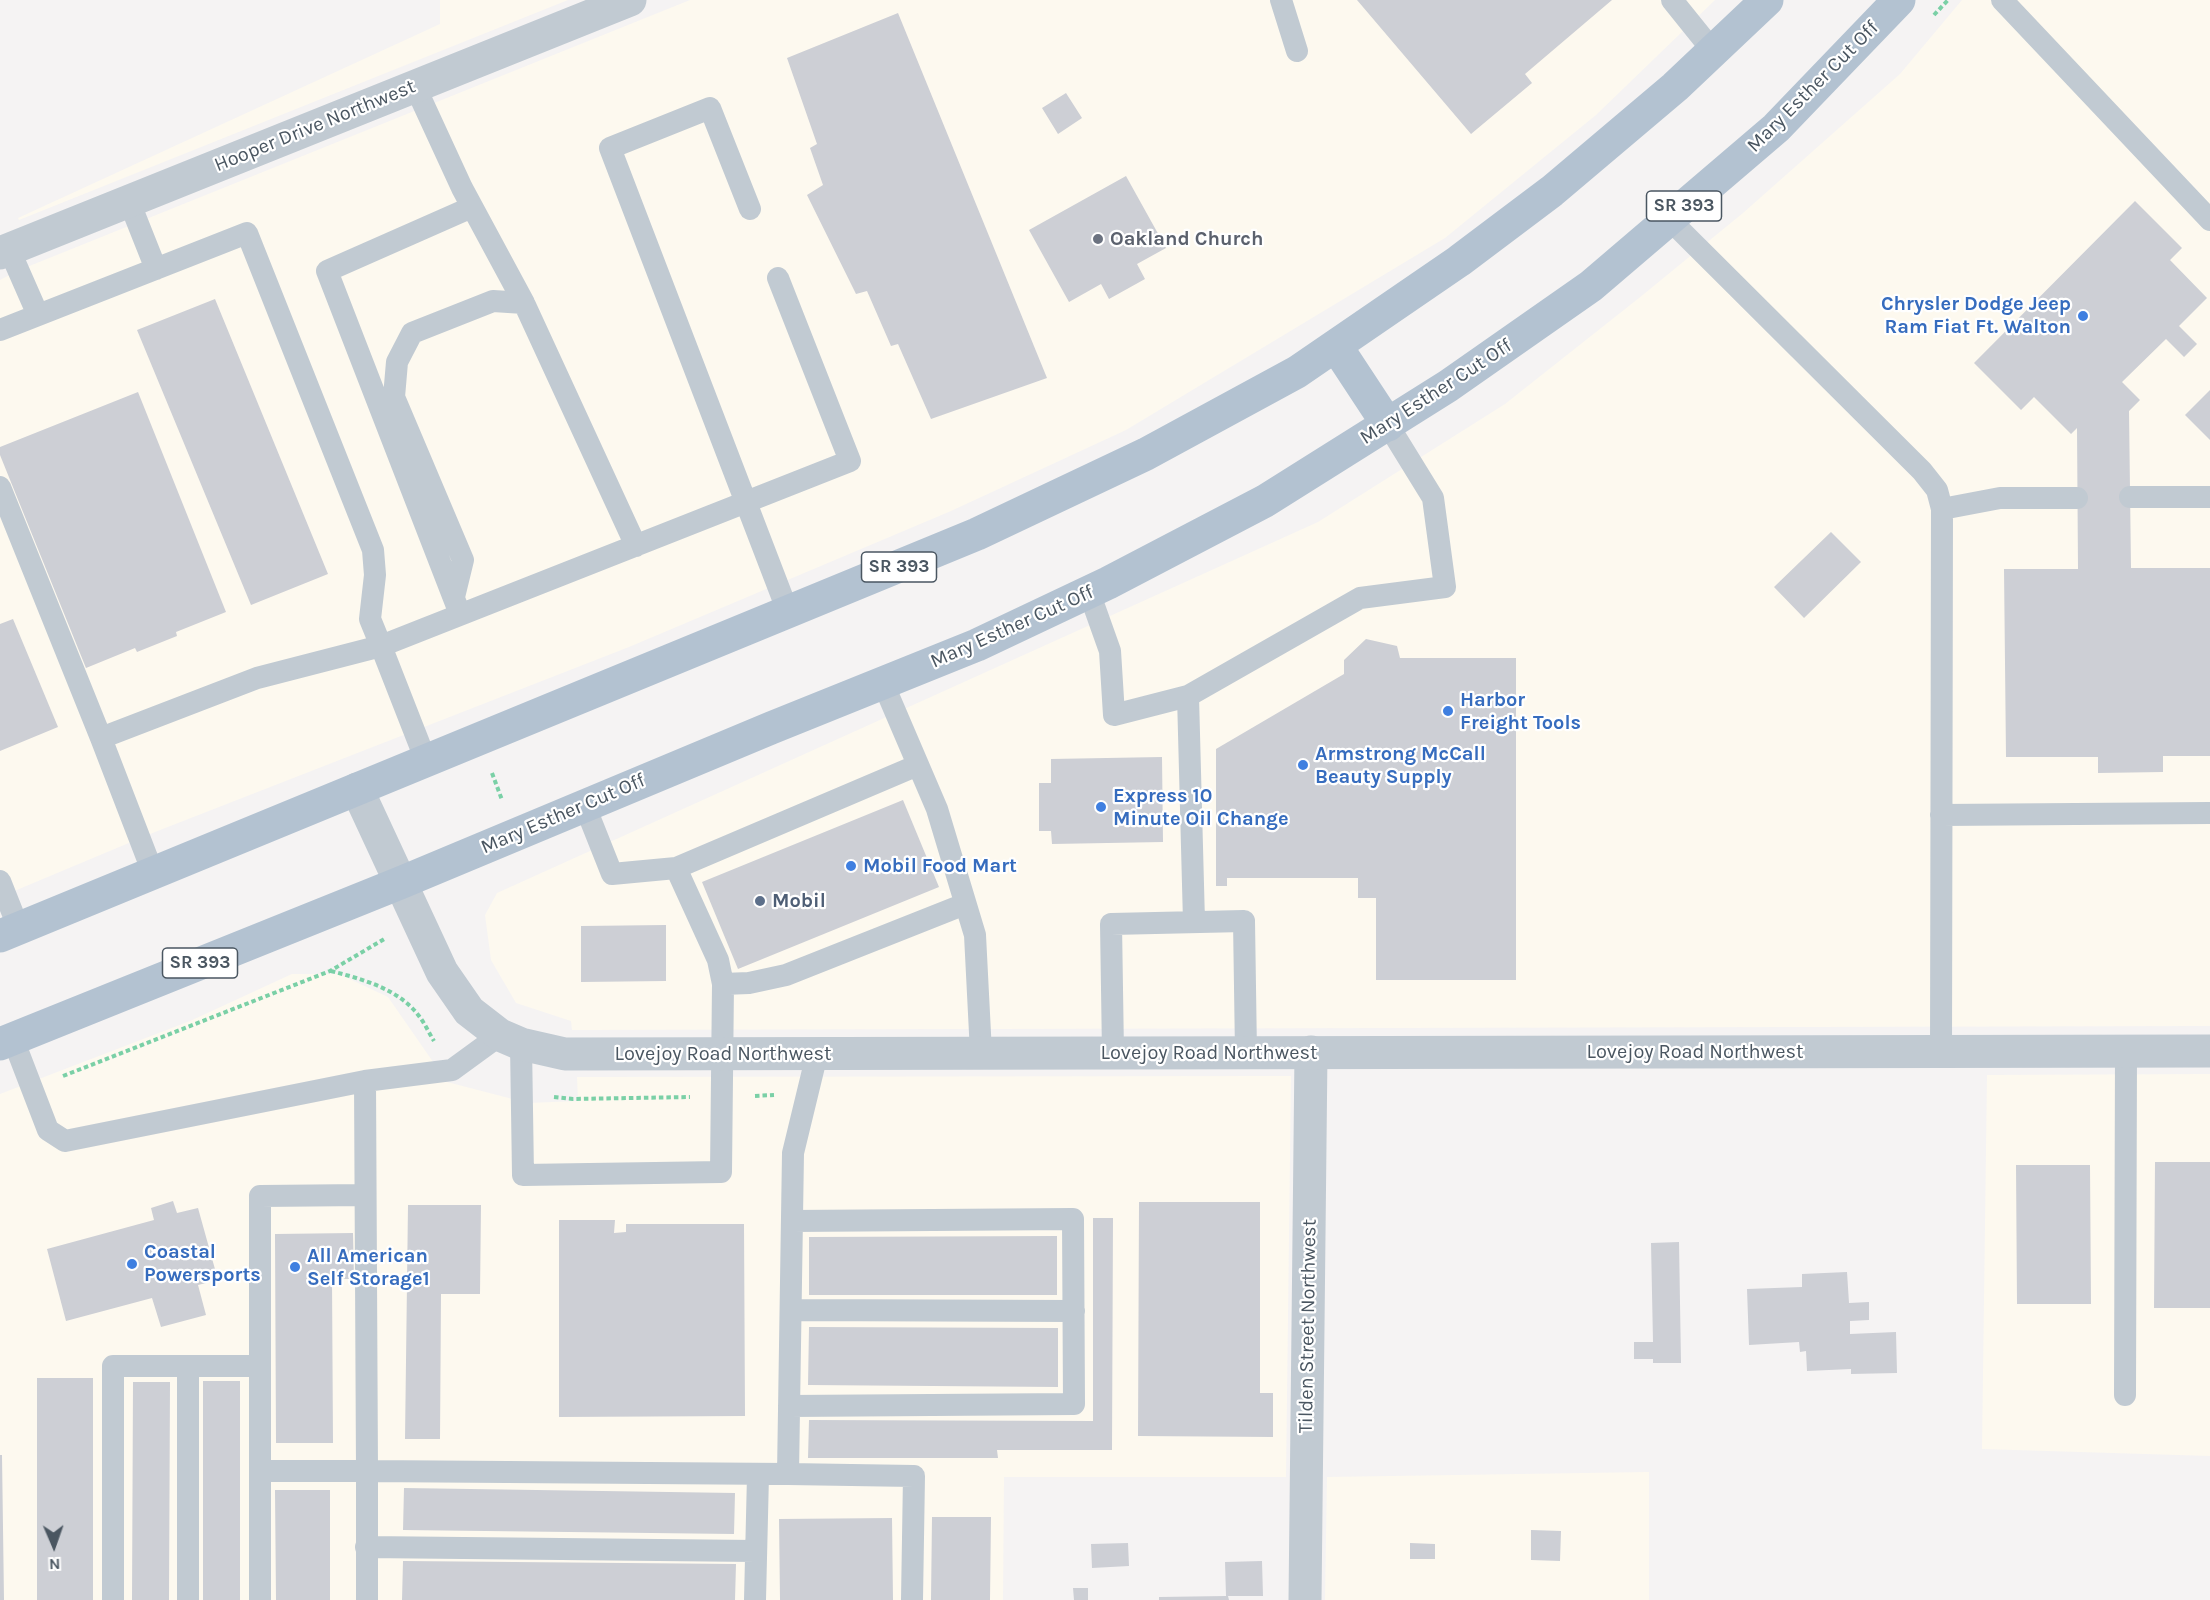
<!DOCTYPE html>
<style>
body{margin:0}
#map{position:relative;width:2210px;height:1600px;overflow:hidden;background:#f5f3f3;font-family:Karla,sans-serif}
canvas{display:block}
.north{position:absolute;left:24px;top:1516px;width:60px;height:60px;-webkit-text-stroke:4px #fff;paint-order:stroke;rotate:178deg;font-size:16px;font-weight:700;line-height:24px;text-align:center;color:#4a5661}
.north::after{content:'';display:block;margin:auto;width:21px;height:27px;background:#4a5661;clip-path:polygon(50% 0,100% 100%,50% 72%,0 100%)}
</style>
<div id="map">
<canvas width="2210" height="1600"></canvas>
<div class="north">N</div>
</div>
<script>
const ctx = document.querySelector('canvas').getContext('2d');
ctx.lineJoin = 'round';
function fillPath(path, color) { ctx.fillStyle = color; ctx.fill(path, 'evenodd'); }
function stroke(path, color, width, dash) { ctx.strokeStyle = color; ctx.lineWidth = width; ctx.lineCap = dash ? 'butt' : 'round'; ctx.setLineDash(dash || []); ctx.stroke(path); }
function write(font, color, halo, rows, align = 'center') {
  ctx.font = font + ' Karla,sans-serif'; ctx.lineWidth = 4.5; ctx.setLineDash([]); ctx.textBaseline = 'middle'; ctx.strokeStyle = halo; ctx.fillStyle = color; for (const [text, x, y, turn = 0] of rows) {
    ctx.save(); ctx.translate(x, y); ctx.rotate((+turn || 0) * Math.PI / 180); ctx.textAlign = isNaN(turn) ? turn : align; if (halo) ctx.strokeText(text, 0, 0); ctx.fillText(text, 0, 0); ctx.restore();
  }
}
fillPath(new Path2D(`
 M440,0H568L19,220L18,218L440,24Z
 M690,0H1715L1596,115L1445,238L1126,430L951,511L629,647L155,832L0,897V280L17,271Z
 M1962,0H2210V1026L572,1030L571,1021L516,1003L491,960L485,915L497,893L1318,522L1505,404L1639,298L1743,213L1900,74Z
 M292,974H339L388,997L447,1082L528,1103L578,1101L577,1077L1291,1076L1286,1477H1004L1003,1600H0V1094L190,1021Z
 M2210,1074V1456L1982,1449L1987,1075Z
 M1649,1472V1600H1325L1327,1477Z`), '#fdf9ef');
fillPath(new Path2D(`
 M1357,0H1612L1525,74L1532,83L1471,134Z
 M898,13L1047,378L931,419L898,344L891,346L867,291L856,294L807,195L823,185L810,148L817,144L787,58Z
 M1066,93L1082,118L1058,134L1042,108Z
 M1126,176L1166,248L1137,264L1145,279L1109,299L1101,284L1069,302L1029,230Z
 M2135,201L2182,248L2170,260L2207,298L2179,326L2197,344L2184,357L2166,339L2122,382L2140,400L2129,411L2131,568H2210V756H2163V772L2098,773V757H2006L2004,569H2078L2077,428L2071,434L2034,397L2021,410L1974,363Z
 M215,299L328,574L251,605L137,330Z
 M2210,390V440L2185,415Z
 M138,392L226,612L176,632L177,636L137,652L135,648L86,668L0,455V447Z
 M1831,532L1861,562L1804,618L1774,587Z
 M13,619L58,727L0,751V624Z
 M1366,639L1397,646L1400,658H1516V980H1376V898H1358V878H1227V886H1216V749L1344,674V660Z
 M1162,757L1163,842L1052,844L1051,831H1039V783H1051V759Z
 M903,800L939,887L738,969L702,882Z
 M666,925V981L581,982V926Z
 M2155,1162H2210V1308H2154Z
 M2016,1165H2090L2091,1304H2017Z
 M173,1201L177,1213L198,1208L218,1280L198,1285L206,1315L161,1327L152,1298L66,1321L47,1249L154,1220L151,1208Z
 M1139,1202H1260V1393H1273V1437L1138,1436Z
 M408,1205H481L480,1294H441L440,1439H405Z
 M1093,1218H1113L1112,1450H997L998,1458H808L809,1420L1093,1421Z
 M559,1220H615L614,1233L626,1232V1224H744L745,1416L559,1417Z
 M353,1233L354,1279H332L333,1443H276L275,1234Z
 M1057,1236V1295H809V1237Z
 M1679,1242L1681,1363H1653V1359H1634V1342H1653L1651,1243Z
 M1847,1272L1849,1303L1869,1302V1320L1850,1321V1334L1896,1332L1897,1373L1851,1374V1369L1807,1371L1806,1351L1800,1352L1799,1342L1749,1345L1747,1289L1802,1287V1274Z
 M809,1327L1058,1328V1387L808,1385Z
 M37,1378H93V1600H37Z
 M203,1381H240V1600H203Z
 M133,1382H170L169,1600H132Z
 M0,1455H2L4,1600H0Z
 M404,1488L735,1493L734,1534L403,1530Z
 M275,1490H330V1600H276Z
 M932,1517H991L990,1600H931Z
 M892,1518L893,1600H780L779,1519Z
 M1531,1530L1561,1531L1560,1561L1531,1560Z
 M1128,1543L1129,1566L1092,1568L1091,1544Z
 M1410,1543L1435,1544V1559H1410Z
 M403,1561L736,1564L735,1600H402Z
 M1262,1561L1263,1596H1228L1229,1600H1159V1597L1226,1596L1225,1562Z
 M1073,1588H1088V1600H1074Z`), '#cdcfd5');
stroke(new Path2D(`
 M1934,15L1948,0
 M492,773L502,800
 M331,971C362,979 399,989 419,1016C425,1024 429,1033 434,1041
 M63,1076L330,971L386,938
 M755,1096L774,1095
 M554,1097L573,1099L690,1097`), '#7ad0a6', 4, [4.5, 3]);
stroke(new Path2D(`
 M1281,0L1297,51
 M1672,0L1713,51
 M2002,0L2210,220
 M415,86L462,188L524,303L636,546
 M129,201L156,269
 M750,209L710,108L610,148L788,612
 M1669,219L1922,471L1937,490L1942,509L1941,1052
 M9,249L38,315
 M0,330L247,233L373,550L375,575L370,619L381,646L257,678L101,738
 M0,487L101,738L153,873
 M2130,497H2210
 M1942,509L2000,498H2077
 M1089,592L1110,651L1114,715L1188,696L1360,598L1445,587L1433,498L1388,425
 M454,597L463,560L394,397L397,362L412,333L493,301L524,303
 M460,614L327,271L472,207
 M883,683L937,809L975,935L981,1053
 M1188,696L1194,922
 M426,761L381,646L850,461L778,278
 M585,806L612,874L676,868L918,765
 M1941,815L2210,813
 M0,881L19,929
 M723,984L749,983L786,975L965,904
 M13,1039L48,1130L65,1141L365,1081L452,1070L500,1035
 M521,1044L523,1175L721,1172L723,984L718,960L676,868
 M1113,1053L1111,924L1244,921L1246,1053
 M365,1081L367,1471L788,1474L793,1153L817,1054
 M791,1310L1074,1311
 M2125,1395L2126,1051
 M789,1406L1074,1404L1073,1219L792,1221
 M260,1471H367V1600
 M788,1474L914,1476L912,1600
 M366,1547L756,1551
 M113,1600V1366H260V1196L365,1195
 M188,1600V1366
 M260,1600V1366
 M755,1600L758,1475`), '#c1cad2', 22);
stroke(new Path2D(`
 M0,253L630,0
 M1305,1600L1311,1052`), '#c1cad2', 33);
stroke(new Path2D(`
 M357,789L442,972L469,1011L500,1035L521,1044L565,1054L2210,1051`), '#c1cad2', 33);
stroke(new Path2D(`
 M1336,346L1388,425
 M0,936L977,534L1146,454L1297,372L1459,261L1552,191L1675,87L1767,0
 M0,1044L400,883L771,728L977,645L1108,583L1265,501L1448,386L1591,286L1776,128L1899,0`), '#b3c2d1', 33);
for (const [x, y, r, color] of [
 [1098,239,6,"#6b7280"],
 [2083,316,6,"#3f7fe0"],
 [1448,711,6,"#3f7fe0"],
 [1303,765,6,"#3f7fe0"],
 [1101,807,6,"#3f7fe0"],
 [851,866,6,"#3f7fe0"],
 [760,901,6,"#5c6f8a"],
 [132,1264,6,"#3f7fe0"],
 [295,1267,6,"#3f7fe0"]
]) { const dot = new Path2D(); dot.arc(x, y, r, 0, 2 * Math.PI); ctx.fillStyle = color; ctx.fill(dot); stroke(dot, '#fff', 2); }
for (const [x, y, w] of [
 [1684,206,75],
 [899,567,75],
 [200,963,75]
]) { const box = new Path2D(); box.roundRect(x - w / 2, y - 15, w, 30, 4.5); ctx.fillStyle = '#fff'; ctx.fill(box); stroke(box, '#4a5661', 1.5); }
write('bold 18px', '#4a5661', null, [
 ["SR 393",1684,206],
 ["SR 393",899,567],
 ["SR 393",200,963]
]);
write('20px', '#4a5661', '#fff', [
 ["Mary Esther Cut Off",1813,87,-45],
 ["Hooper Drive Northwest",315,126,-22],
 ["Mary Esther Cut Off",1436,392,-33],
 ["Mary Esther Cut Off",1012,627,-24],
 ["Mary Esther Cut Off",563,814,-23],
 ["Lovejoy Road Northwest",1695,1052],
 ["Lovejoy Road Northwest",1209,1053],
 ["Lovejoy Road Northwest",723,1054],
 ["Tilden Street Northwest",1308,1326,-89]
]);
write('bold 20px', '#5b616d', '#fff', [
 ["Oakland Church",1110,239]
], 'left');
write('bold 20px', '#366cbe', '#fff', [
 ["Chrysler Dodge Jeep",2071,304,"right"],
 ["Ram Fiat Ft. Walton",2071,327,"right"],
 ["Harbor",1460,700],
 ["Freight Tools",1460,723],
 ["Armstrong McCall",1315,754],
 ["Beauty Supply",1315,777],
 ["Express 10",1113,796],
 ["Minute Oil Change",1113,819],
 ["Mobil Food Mart",863,866],
 ["Coastal",144,1252],
 ["Powersports",144,1275],
 ["All American",307,1256],
 ["Self Storage1",307,1279]
], 'left');
write('bold 20px', '#4e5e75', '#fff', [
 ["Mobil",772,901]
], 'left');
</script>
